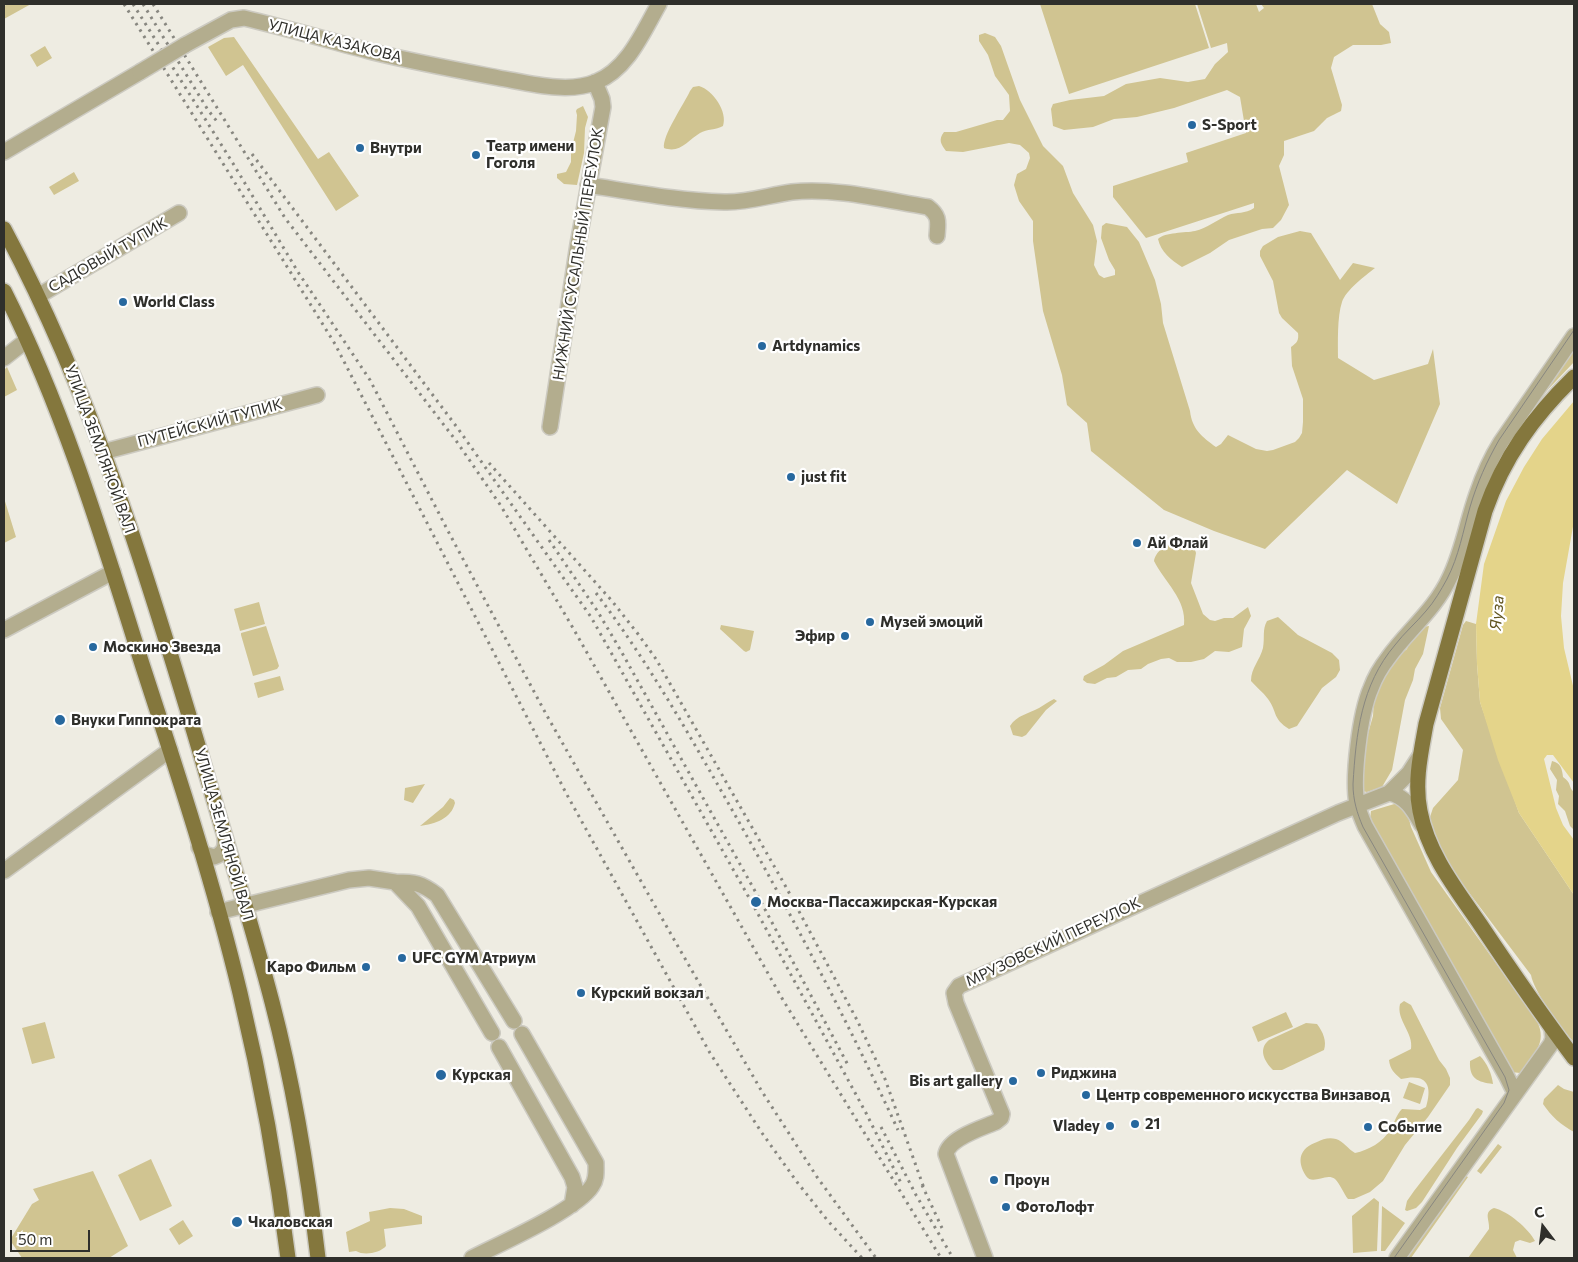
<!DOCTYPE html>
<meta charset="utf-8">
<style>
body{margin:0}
#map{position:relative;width:1578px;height:1262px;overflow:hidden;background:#eeece2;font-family:Commissioner,sans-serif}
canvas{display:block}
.frame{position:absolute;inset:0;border:5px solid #2f2f2b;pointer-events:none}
.north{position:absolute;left:1518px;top:1202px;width:50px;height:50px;-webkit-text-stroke:4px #fff;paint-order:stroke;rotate:345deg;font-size:14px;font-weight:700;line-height:20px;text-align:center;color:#2f2f2b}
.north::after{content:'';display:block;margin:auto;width:18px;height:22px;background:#2f2f2b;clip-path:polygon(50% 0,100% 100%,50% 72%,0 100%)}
.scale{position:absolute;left:10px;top:1230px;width:80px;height:22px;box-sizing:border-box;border:2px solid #2f2f2b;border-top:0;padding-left:6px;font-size:15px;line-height:18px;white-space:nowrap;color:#2f2f2b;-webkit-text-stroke:4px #fff;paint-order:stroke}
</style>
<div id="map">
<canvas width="1578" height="1262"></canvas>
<div class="frame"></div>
<div class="north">С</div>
<div class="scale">50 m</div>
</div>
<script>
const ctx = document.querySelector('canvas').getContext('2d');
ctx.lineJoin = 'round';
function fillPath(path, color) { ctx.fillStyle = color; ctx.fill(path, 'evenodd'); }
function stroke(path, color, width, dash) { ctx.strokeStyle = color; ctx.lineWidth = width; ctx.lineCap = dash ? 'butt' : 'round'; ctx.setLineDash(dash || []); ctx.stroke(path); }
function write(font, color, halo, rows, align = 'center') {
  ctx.font = font + ' Commissioner,sans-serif'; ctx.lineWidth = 4.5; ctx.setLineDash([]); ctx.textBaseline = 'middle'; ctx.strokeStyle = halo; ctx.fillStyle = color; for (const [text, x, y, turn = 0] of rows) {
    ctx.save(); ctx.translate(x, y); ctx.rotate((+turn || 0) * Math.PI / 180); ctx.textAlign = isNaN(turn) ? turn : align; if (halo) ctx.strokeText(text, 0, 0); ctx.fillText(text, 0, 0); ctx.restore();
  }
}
fillPath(new Path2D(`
 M6,4H31L4,19V8Z
 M1040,4H1195L1209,48L1069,94Z
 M1197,4H1256L1259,12L1264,8L1261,4H1372L1380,24L1389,32L1391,43L1381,45H1353L1334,57L1331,68L1342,105L1341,111L1327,118L1314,131L1284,141V155L1279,166L1289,205L1281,220L1273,228L1262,229L1229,240L1210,253L1182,267C1171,260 1161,252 1158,239C1165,232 1185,233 1195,231C1207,228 1217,220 1228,215C1237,212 1245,214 1254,208V203L1146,238L1113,197V186L1188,162L1186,153L1246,133L1240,97L1227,90L1174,108L1137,117L1114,119L1093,127L1064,130L1053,126L1051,109L1053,104L1070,100L1104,96L1126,84L1160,78L1188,82L1205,79L1215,64L1228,52L1227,43L1211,48Z
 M985,33L995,37L1001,46L1020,100L1043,146L1063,166L1073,193L1093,225L1097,241L1094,265L1099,275L1104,278L1115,275V270L1109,260L1101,238L1102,226L1106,223L1127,227L1139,242L1155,280L1161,304L1163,323L1190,411C1192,429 1202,437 1216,447L1221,444L1228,435L1256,449L1267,451L1273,450L1295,442L1299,438L1302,433L1303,422V399L1292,366L1291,347C1297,343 1299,340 1298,333L1282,318L1279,313L1273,281L1260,256V251L1263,246L1278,237L1300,231L1311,233L1340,280L1353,263L1375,268C1365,276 1346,290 1342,302C1337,317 1338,343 1338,358L1374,380L1428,364L1433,349L1440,404L1397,504L1347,470L1265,549L1214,531L1164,510L1091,451L1087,423L1067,405L1062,375L1043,311L1033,241V221L1019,201L1014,185L1017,174L1026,169L1030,158L1029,153L1020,145L1009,143L963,152L946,151C941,144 938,140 944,132H956L997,120H1003L1010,111L1009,95L995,76L988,55L979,41V35Z
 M234,37L318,159L329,152L359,196L336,211L243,65L226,76L208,47L224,38Z
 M45,46L52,58L37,67L30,55Z
 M699,86C713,90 728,112 723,126C716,130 707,129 700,133C688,140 680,154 664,148C662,136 684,104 690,91L693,87Z
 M583,106L588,117L585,128L584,153L577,185L564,184L557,178V174L566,172L571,162V151L576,131L577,115L576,111L577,109Z
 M74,172L79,181L54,195L49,187Z
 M1574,345V362L1539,399Z
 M7,367L17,390L4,397V370Z
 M4,498L16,537L4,543Z
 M1180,540L1193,544L1196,553L1191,583L1203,614L1210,620L1215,621L1224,618H1233L1248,607L1251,616L1244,629L1242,647L1229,652L1215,651L1204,659L1191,662H1177L1169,658L1161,659L1148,664L1141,669L1128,670L1116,677L1107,678L1095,684L1087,683L1083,680L1084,676L1104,665L1123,651L1184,625C1187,600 1164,581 1154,561C1156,550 1169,542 1180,540Z
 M259,602L265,624L240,631L234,609Z
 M1278,617L1298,635L1332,653L1339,660L1340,670L1336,677L1322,688L1297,726L1289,729C1272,718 1278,713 1268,699C1263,692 1256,687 1251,681C1251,668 1260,660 1263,648C1265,637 1262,630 1267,621Z
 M1466,621L1476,624L1477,664L1480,702L1519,813L1574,895V1042C1562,1030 1534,992 1531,975L1449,866L1431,826L1430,817L1433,808L1458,780L1463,750L1441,719L1440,708L1463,625Z
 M721,625L754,631L750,650L746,652L744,651L720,629Z
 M266,626L279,666L277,669L253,676L241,635V633Z
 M1429,626L1423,654L1415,669L1413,680L1405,700L1392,770L1382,787L1367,792L1362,791L1361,781L1364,770L1367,737L1373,716L1374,699L1385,673L1394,659L1407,649L1409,643L1423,627Z
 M280,676L284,690L258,698L254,683Z
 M1054,699L1057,701L1046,710L1026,735L1022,737L1013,735L1010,726C1017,715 1028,714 1039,708C1044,705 1048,702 1054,699Z
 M1552,761C1561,763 1562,769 1563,777C1572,783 1568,787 1574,792V830L1570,826L1565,811L1558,804L1559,796L1556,790L1557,780L1550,769Z
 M425,784L413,803L404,800L405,788Z
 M450,798L454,800L455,803C451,819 435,824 420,826L443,807Z
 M1401,802L1408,815L1411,827L1431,872L1537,1021C1548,1044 1533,1054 1520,1073L1511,1072L1370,820L1371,811Z
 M1404,1001L1411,1005L1439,1060L1446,1069L1450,1078V1085L1428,1117L1405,1145L1383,1181L1370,1192L1354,1199H1348C1344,1194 1340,1184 1335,1179C1326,1172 1313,1186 1306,1176C1296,1160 1300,1148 1317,1142C1323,1139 1329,1137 1336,1139C1343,1141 1348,1149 1355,1153C1369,1150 1383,1142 1390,1130C1395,1122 1396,1115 1402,1109L1420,1110L1426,1107C1433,1084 1426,1073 1401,1079C1394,1073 1390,1069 1389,1060L1411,1049C1414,1033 1396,1020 1400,1004Z
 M1286,1012L1293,1027L1258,1042L1252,1027Z
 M45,1022L55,1058L32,1064L22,1028Z
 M1306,1023L1317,1024C1323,1032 1327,1041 1324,1050L1282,1070H1273C1264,1061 1258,1049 1269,1040Z
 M1480,1056C1487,1063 1492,1074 1493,1084C1478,1082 1469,1079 1470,1061Z
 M1409,1082L1425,1088L1420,1104L1403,1098Z
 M1558,1085L1564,1089L1574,1092V1132C1561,1125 1551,1116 1543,1104L1544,1099Z
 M1478,1108L1483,1111L1482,1114L1457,1148L1422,1202L1416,1208L1407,1211L1405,1210L1407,1201L1414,1191L1469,1120L1476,1109Z
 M1498,1144L1502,1147L1481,1174L1477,1171Z
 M151,1159L172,1206L140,1221L118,1175Z
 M93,1171L128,1246L109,1258H22L10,1240L32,1204L39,1200L33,1189Z
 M1464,1175L1468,1177L1411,1258H1406Z
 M1374,1198L1379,1202L1377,1251L1353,1253L1352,1216Z
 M1382,1206L1405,1223L1385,1251H1381Z
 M390,1208L404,1209L422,1216V1224L384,1229L386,1246C380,1253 364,1256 356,1251L349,1252L346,1232L370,1221L369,1212Z
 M1494,1208C1508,1211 1529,1229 1535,1241L1530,1243L1520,1240L1515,1242L1513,1250L1517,1258H1468L1489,1229C1490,1220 1483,1212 1494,1208Z
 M183,1220L193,1236L179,1245L169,1229Z`), '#d0c491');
fillPath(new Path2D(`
 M1574,401V521L1563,583L1561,616L1564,648L1574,690V783L1553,755H1547L1544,759L1556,808L1563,825L1574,840V895L1519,813L1498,760L1480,702L1477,664L1476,624L1484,564L1506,501L1524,467L1542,439Z`), '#e4d48a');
const minor = new Path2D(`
 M185,45L231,20L244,18C287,28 330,41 373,52C414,62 457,70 499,78C528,83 568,94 596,82C628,69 643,32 659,4
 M4,152L140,72
 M588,185C633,192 679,201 724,202C747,203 769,195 792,192C834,187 885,200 928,207C940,216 938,222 937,236
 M38,296L179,213
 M4,358L27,340
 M550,427L578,244L603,107L602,99L595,82
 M103,452L317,395
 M4,630L113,572
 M1389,793C1406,796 1414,811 1422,825
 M199,847L204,854L214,857C223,854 226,848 225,839
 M4,871L170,750
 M395,882C415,882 421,883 437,895L514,1021
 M218,912L349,880L369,878L395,882L418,906L492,1033
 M499,1047L572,1177L575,1187L572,1205
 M1515,1093L1506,1075L1365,826C1362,819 1359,812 1357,804C1352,778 1360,713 1371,688C1375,677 1381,667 1388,658C1408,630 1435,610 1450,577C1463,550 1467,522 1477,494C1483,476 1491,458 1501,442L1574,336
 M472,1258C499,1244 577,1210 592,1186C597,1179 596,1172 596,1163L522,1034
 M985,1258L946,1154C949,1138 982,1128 996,1122L1001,1118L1002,1114L956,1003L954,993L959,986L1338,813L1389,793L1409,773L1420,756
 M1397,1258L1551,1044L1553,1038L1552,1029`);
const major = new Path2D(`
 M4,229C92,393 147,574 200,752C224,835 250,918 272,1002C294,1086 308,1173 318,1258
 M4,291C64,410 103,540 143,667C178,774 214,884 240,993C261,1081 277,1169 288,1258
 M1574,377C1533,417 1504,457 1485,511L1426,724C1421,752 1414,782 1420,811C1428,854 1456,889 1480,924C1510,969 1541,1014 1574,1058`);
stroke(minor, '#cccac1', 18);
stroke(major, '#cccac1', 18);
stroke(minor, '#b3ad8e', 15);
stroke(major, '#84773d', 15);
stroke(new Path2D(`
 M1394,1258L1504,1103L1509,1090L1505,1077L1363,827C1357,813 1353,800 1353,784C1356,734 1361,685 1395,645C1404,633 1416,623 1426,611C1434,602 1441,590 1447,579C1459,556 1463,531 1470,507C1477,483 1487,461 1499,440L1574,330`), '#888780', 1);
stroke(new Path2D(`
 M124,4L335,344L566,793L710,1053L762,1133L797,1182L828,1221L862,1258
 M133,4L234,165L298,272L370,380L448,531L546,714L676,943L761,1090L817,1177L876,1258
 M143,4L208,110L219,124
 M153,4L285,218L457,442L501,506L573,628L783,1000L941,1258
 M252,154L459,430L591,617L752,903L866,1113L901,1183
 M489,463L612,601L638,634L656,659L786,887L857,1020L885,1079L925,1191
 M549,540L598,612L621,651L760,900L848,1065
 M596,593C646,659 686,729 727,801C788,908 846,1018 898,1130
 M881,1127L916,1195L953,1258
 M922,1185L942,1228`), '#888780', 3, [2.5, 5]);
const minorBridge = new Path2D(`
 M140,72L185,45`);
stroke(minorBridge, '#cccac1', 18, []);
stroke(minorBridge, '#b3ad8e', 15);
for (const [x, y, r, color] of [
 [1192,125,5,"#27689e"],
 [360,148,5,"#27689e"],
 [476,155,5,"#27689e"],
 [123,302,5,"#27689e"],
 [762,346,5,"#27689e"],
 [791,477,5,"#27689e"],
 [1137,543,5,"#27689e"],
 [870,622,5,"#27689e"],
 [845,636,5,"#27689e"],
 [93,647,5,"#27689e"],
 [60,720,6,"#27689e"],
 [756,902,6,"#27689e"],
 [402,958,5,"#27689e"],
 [366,967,5,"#27689e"],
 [581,993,5,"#27689e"],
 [1041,1073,5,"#27689e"],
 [441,1075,6,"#27689e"],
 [1013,1081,5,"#27689e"],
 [1086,1095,5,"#27689e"],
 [1135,1124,5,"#27689e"],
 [1110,1126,5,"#27689e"],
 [1368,1127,5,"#27689e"],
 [994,1180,5,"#27689e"],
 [1006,1207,5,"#27689e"],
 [237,1222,6,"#27689e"]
]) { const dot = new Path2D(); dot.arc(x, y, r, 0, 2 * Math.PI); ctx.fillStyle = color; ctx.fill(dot); stroke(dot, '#fff', 2); }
write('15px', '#2f2f2b', '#fff', [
 ["УЛИЦА КАЗАКОВА",335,41,14],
 ["НИЖНИЙ СУСАЛЬНЫЙ ПЕРЕУЛОК",578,254,-81],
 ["САДОВЫЙ ТУПИК",108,255,-30],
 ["ПУТЕЙСКИЙ ТУПИК",210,423,-15],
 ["УЛИЦА ЗЕМЛЯНОЙ ВАЛ",100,449,70],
 ["УЛИЦА ЗЕМЛЯНОЙ ВАЛ",224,834,74],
 ["МРУЗОВСКИЙ ПЕРЕУЛОК",1053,942,-25]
]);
write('bold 15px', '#2f2f2b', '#fff', [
 ["S-Sport",1202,125],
 ["Театр имени",486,146],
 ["Гоголя",486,163],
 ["Внутри",370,148],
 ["World Class",133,302],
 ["Artdynamics",772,346],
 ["just fit",801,477],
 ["Ай Флай",1147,543],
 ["Музей эмоций",880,622],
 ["Эфир",835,636,"right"],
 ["Москино Звезда",103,647],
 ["Внуки Гиппократа",71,720],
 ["Москва-Пассажирская-Курская",767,902],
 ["UFC GYM Атриум",412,958],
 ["Каро Фильм",356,967,"right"],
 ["Курский вокзал",591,993],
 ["Риджина",1051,1073],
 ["Курская",452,1075],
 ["Bis art gallery",1003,1081,"right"],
 ["Центр современного искусства Винзавод",1096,1095],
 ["21",1145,1124],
 ["Vladey",1100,1126,"right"],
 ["Событие",1378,1127],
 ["Проун",1004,1180],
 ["ФотоЛофт",1016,1207],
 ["Чкаловская",248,1222]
], 'left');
write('italic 16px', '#60541e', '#fff', [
 ["Яуза",1497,613,-85]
]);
</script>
